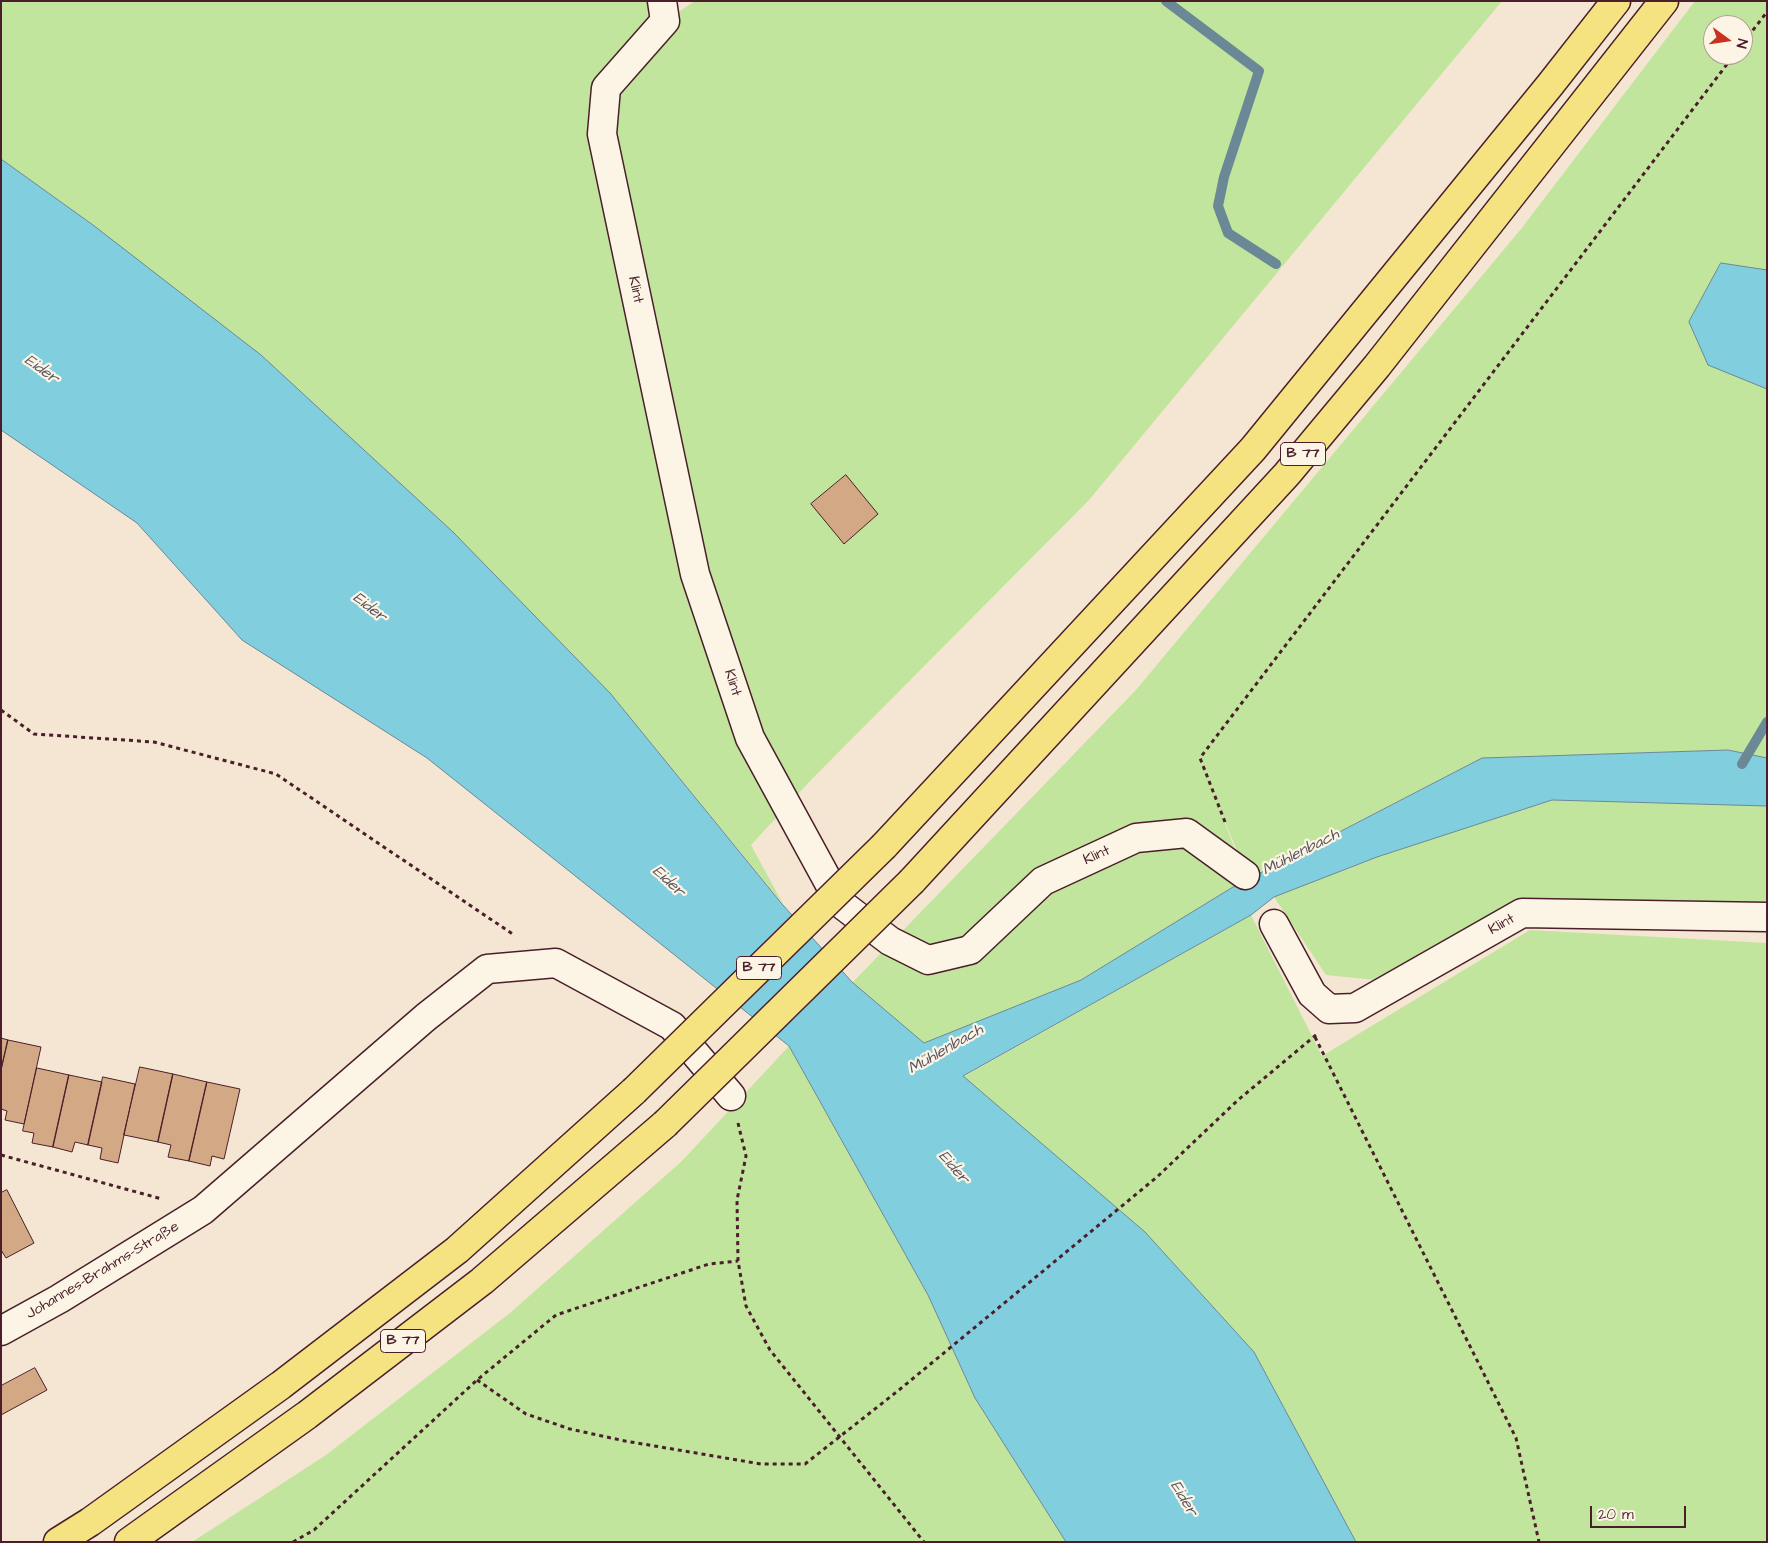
<!DOCTYPE html>
<meta charset="utf-8">
<style>
body{margin:0}
#map{position:relative;width:1768px;height:1543px;overflow:hidden;background:#f4e6d2;font-family:"Architects Daughter",sans-serif}
canvas{display:block}
.frame{position:absolute;inset:0;border:2px solid #4a1f2b;pointer-events:none}
.north{position:absolute;left:1703px;top:15px;width:50px;height:50px;box-sizing:border-box;background:#fcf5e5;border:1px solid #b59f9b;border-radius:50%;rotate:104deg;font-size:14px;font-weight:700;line-height:20px;text-align:center;color:#4a1f2b}
.north::after{content:'';display:block;margin:auto;width:18px;height:22px;background:#c8321e;clip-path:polygon(50% 0,100% 100%,50% 72%,0 100%)}
.scale{position:absolute;left:1590px;top:1506px;width:96px;height:22px;box-sizing:border-box;border:2px solid #4a1f2b;border-top:0;padding-left:6px;font-size:15px;line-height:18px;white-space:nowrap;color:#4a1f2b;-webkit-text-stroke:4px #fcf5e5;paint-order:stroke}
</style>
<div id="map">
<canvas width="1768" height="1543"></canvas>
<div class="frame"></div>
<div class="north">N</div>
<div class="scale">20 m</div>
</div>
<script>
const ctx = document.querySelector('canvas').getContext('2d');
ctx.lineJoin = 'round';
function fillPath(path, color) { ctx.fillStyle = color; ctx.fill(path, 'evenodd'); }
function stroke(path, color, width, dash) { ctx.strokeStyle = color; ctx.lineWidth = width; ctx.lineCap = dash ? 'butt' : 'round'; ctx.setLineDash(dash || []); ctx.stroke(path); }
function write(font, color, halo, rows, align = 'center') {
  ctx.font = font + ' "Architects Daughter",sans-serif'; ctx.lineWidth = 4.5; ctx.setLineDash([]); ctx.textBaseline = 'middle'; ctx.strokeStyle = halo; ctx.fillStyle = color; for (const [text, x, y, turn = 0] of rows) {
    ctx.save(); ctx.translate(x, y); ctx.rotate((+turn || 0) * Math.PI / 180); ctx.textAlign = isNaN(turn) ? turn : align; if (halo) ctx.strokeText(text, 0, 0); ctx.fillText(text, 0, 0); ctx.restore();
  }
}
fillPath(new Path2D(`
 M1,1H662L665,21L695,1H1502L1089,500L811,780L751,845L783,904L610,693L93,225L1,159Z
 M1695,1H1767V758L1728,750L1482,758L1248,878L1217,802L1246,879L1081,980L924,1043L852,983L1135,691L1521,229ZM1713,25H1743V55H1713Z
 M1552,800L1767,806V903L1521,900L1375,980L1326,975L1274,897L1377,857Z
 M1251,915L1322,1056L1530,930L1767,943V1542H1356L1254,1352L1145,1232L963,1077Z
 M789,1046L928,1295L975,1398L1066,1542H192L326,1455L510,1313L682,1161Z`), '#c2e59e');
const water = new Path2D(`
 M1,159L93,225L261,355L453,532L610,693L782,904L852,982L924,1043L1081,980L1233,887L1482,758L1728,750L1767,758V806L1552,800L1377,857L1274,897L1251,915L963,1076L1145,1232L1254,1352L1356,1542H1066L975,1398L928,1295L789,1046L427,758L242,640L137,523L1,430Z
 M1721,263L1767,270V389L1708,365L1689,322Z`);
fillPath(water, '#80cede');
stroke(water, '#6a8896', 1);
stroke(new Path2D(`
 M1166,1L1259,71L1224,177L1218,206L1228,233L1276,264
 M1742,764L1767,722`), '#6a8896', 10);
const building = new Path2D(`
 M846,475L878,514L844,544L811,504Z
 M1,1038L8,1040L1,1070Z
 M8,1040L41,1047L24,1124L5,1120L7,1111L1,1109V1070Z
 M140,1067L173,1074L158,1142L124,1135Z
 M37,1068L69,1075L53,1147L32,1143L34,1133L23,1131Z
 M173,1074L207,1082L189,1161L168,1157L171,1145L158,1142Z
 M69,1075L102,1082L88,1145L75,1142L72,1152L53,1147Z
 M103,1077L135,1084L118,1163L100,1159L102,1148L88,1145Z
 M207,1082L240,1089L224,1159L212,1156L210,1166L189,1161Z
 M7,1190L34,1243L6,1258L1,1250V1193Z
 M35,1368L47,1390L1,1415V1386Z`);
fillPath(building, '#d3a884');
stroke(building, '#4a1f2b', 1);
const street = new Path2D(`
 M662,1L665,21L606,88L602,134L695,574L750,738L840,903L890,941L928,960L970,950L1043,881L1136,838L1187,833L1245,875
 M1274,924L1312,994L1329,1009L1355,1008L1522,913L1767,917
 M1,1331L59,1299L203,1210L426,1017L487,969L556,963L672,1026L731,1096`);
const highway = new Path2D(`
 M884,846L1253,449L1550,85L1616,1
 M912,881L1287,474L1377,366L1664,1
 M58,1542L90,1522L281,1385L457,1250L634,1091
 M129,1542L307,1415L482,1281L665,1124`);
stroke(street, '#4a1f2b', 31);
stroke(highway, '#4a1f2b', 31);
stroke(new Path2D(`
 M1743,43L1767,12
 M1,710L34,734L154,742L276,774L514,935
 M1225,822L1200,758L1734,55
 M1315,1037L1516,1438L1539,1542
 M738,1123L746,1156L737,1200L738,1261L746,1306L770,1350L924,1542
 M1,1155L162,1199
 M477,1380L526,1414L570,1429L625,1441L761,1464H805L899,1390L1157,1177L1238,1100L1316,1035
 M293,1542L314,1530L477,1380L556,1315L709,1264L738,1261`), '#4a1f2b', 3, [4, 4]);
stroke(street, '#fcf5e5', 28);
stroke(highway, '#f5e382', 28);
const highwayBridge = new Path2D(`
 M634,1091L884,846
 M665,1124L912,881`);
stroke(highwayBridge, '#4a1f2b', 31, []);
stroke(highwayBridge, '#f5e382', 28);
for (const [x, y, w] of [
 [1303,454,45],
 [759,968,45],
 [403,1341,45]
]) { const box = new Path2D(); box.roundRect(x - w / 2, y - 11.5, w, 23, 4); ctx.fillStyle = '#fcf5e5'; ctx.fill(box); stroke(box, '#4a1f2b', 1); }
write('bold 14px', '#4a1f2b', null, [
 ["B 77",1303,454],
 ["B 77",759,968],
 ["B 77",403,1341]
]);
write('15px', '#4a1f2b', '#fcf5e5', [
 ["Klint",635,290,78],
 ["Klint",732,683,72],
 ["Klint",1097,856,-24],
 ["Klint",1502,925,-30],
 ["Johannes-Brahms-Straße",103,1271,-31]
]);
write('italic 16px', '#5a5461', '#fcf5e5', [
 ["Eider",41,370,36],
 ["Eider",369,608,38],
 ["Mühlenbach",1301,853,-27],
 ["Eider",668,882,43],
 ["Mühlenbach",946,1050,-30],
 ["Eider",953,1168,49],
 ["Eider",1183,1499,59]
]);
</script>
